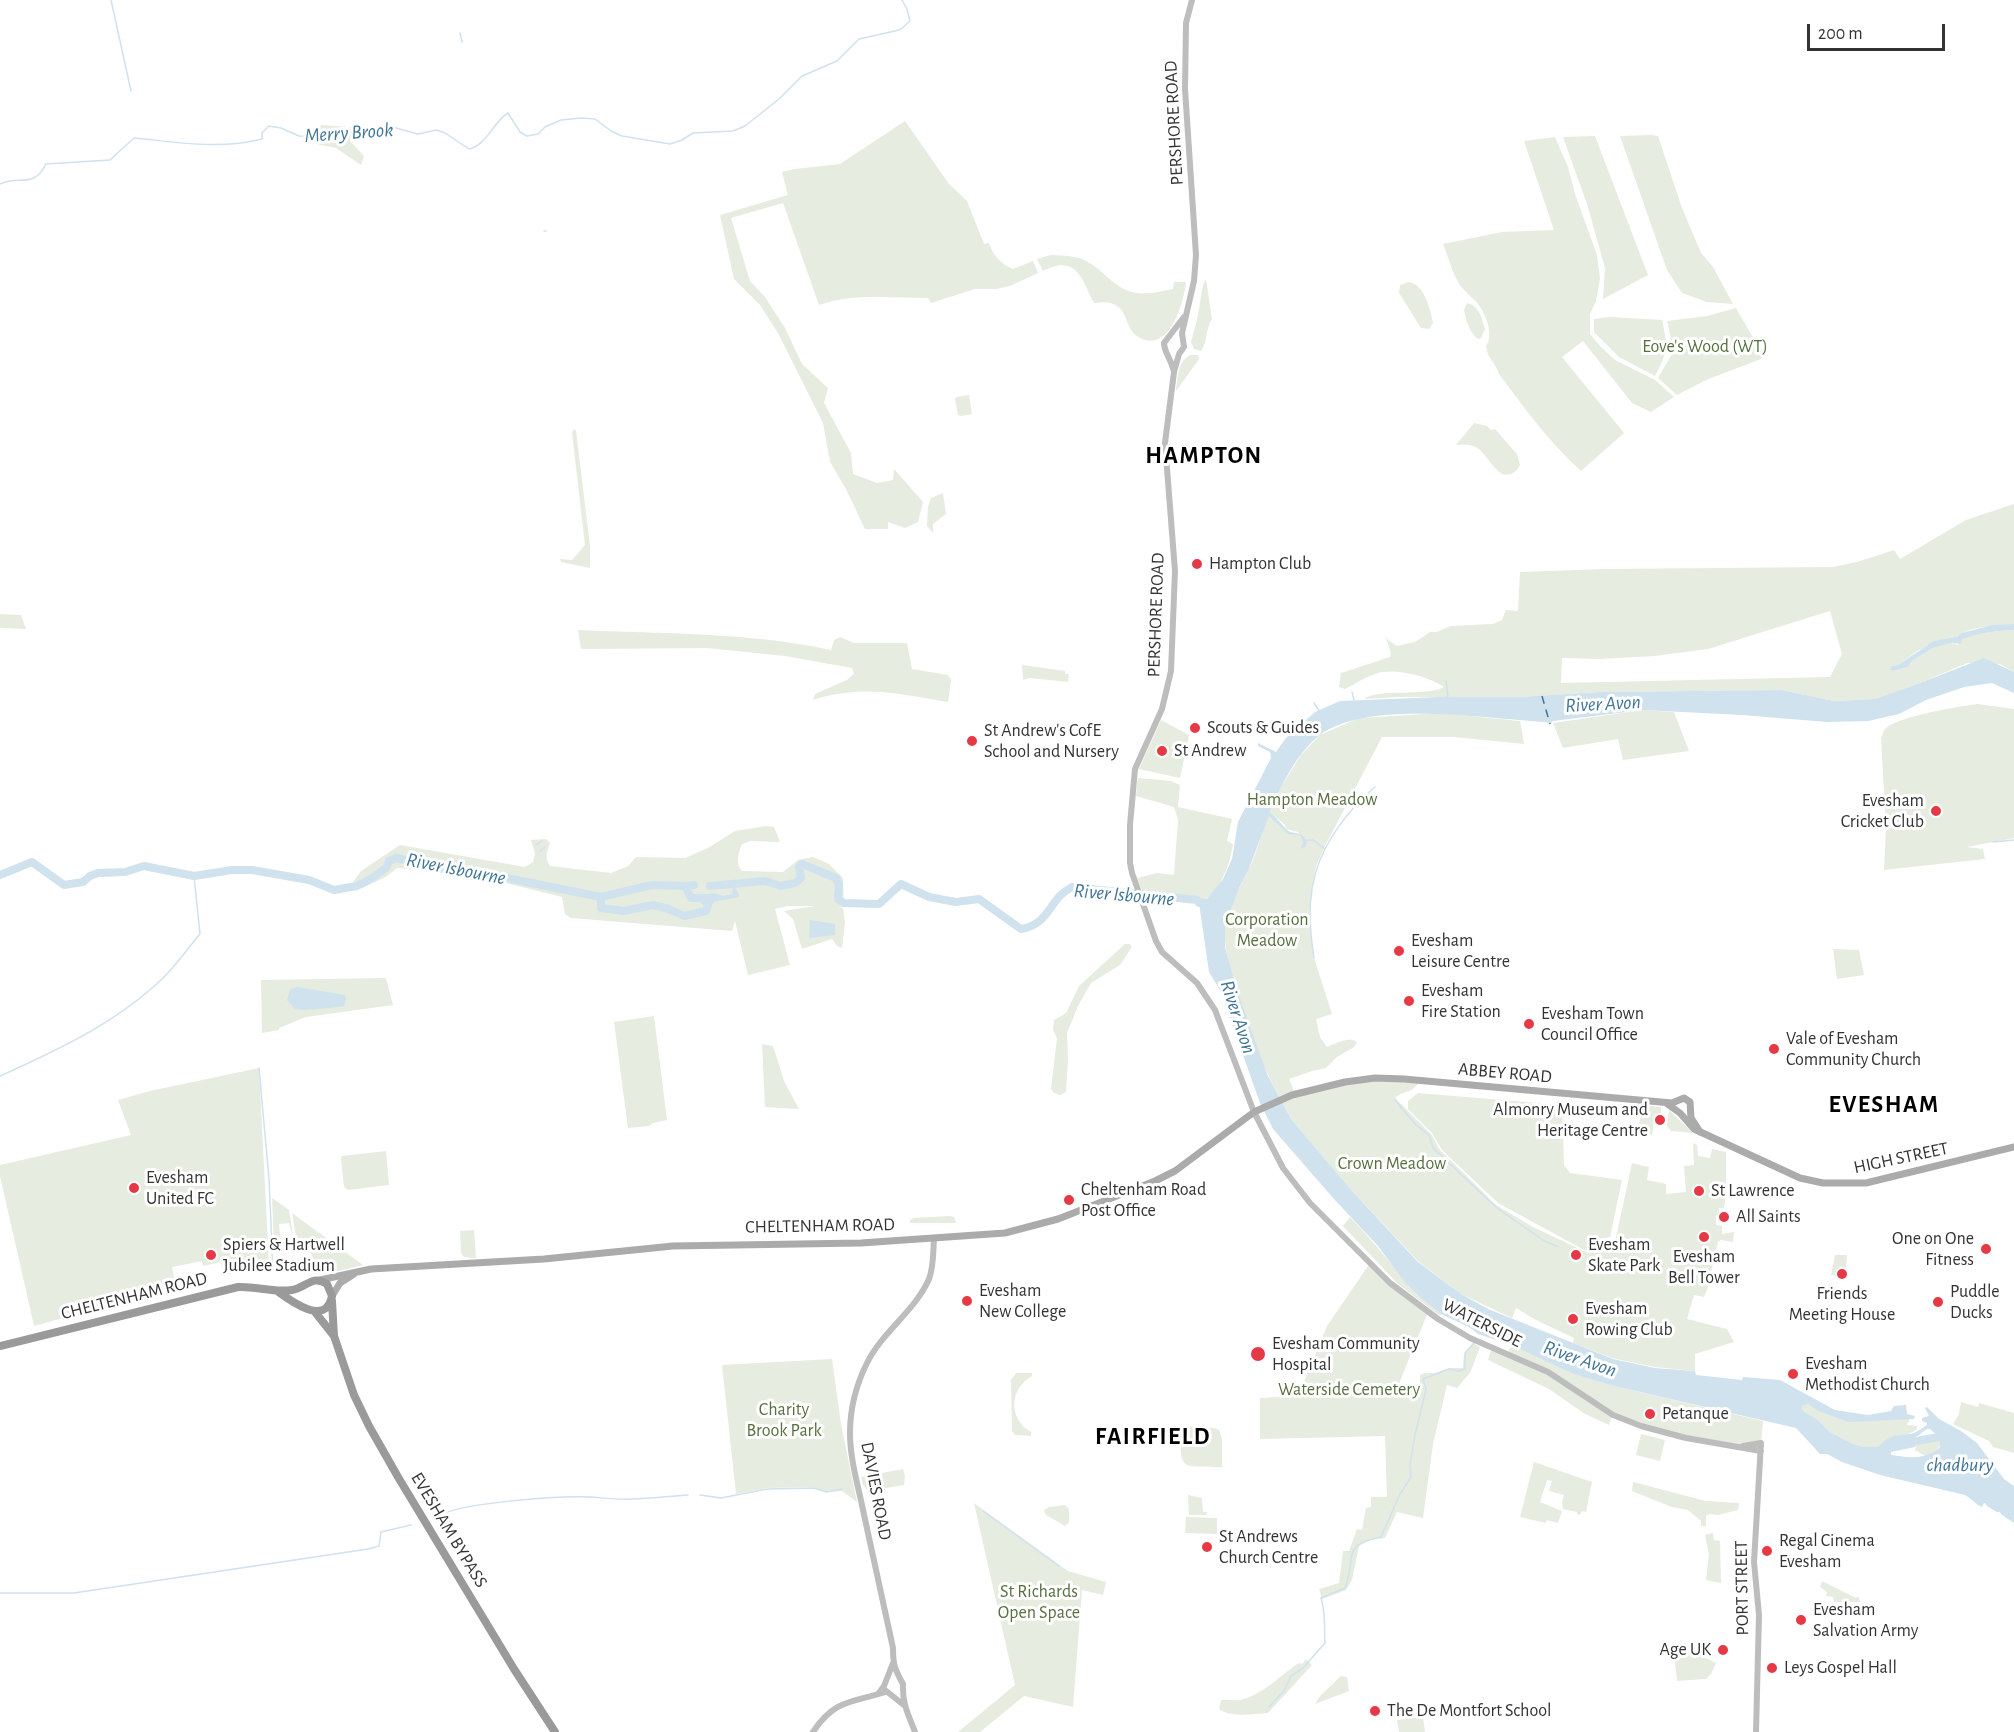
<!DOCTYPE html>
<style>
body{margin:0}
#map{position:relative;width:2014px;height:1732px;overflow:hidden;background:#fff;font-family:"Alegreya Sans",sans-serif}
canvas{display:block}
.scale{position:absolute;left:1807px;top:24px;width:138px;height:27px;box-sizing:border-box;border:3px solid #333;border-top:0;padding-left:8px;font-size:18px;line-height:21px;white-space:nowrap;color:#333;-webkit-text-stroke:4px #fff;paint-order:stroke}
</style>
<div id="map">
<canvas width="2014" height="1732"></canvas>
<div class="scale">200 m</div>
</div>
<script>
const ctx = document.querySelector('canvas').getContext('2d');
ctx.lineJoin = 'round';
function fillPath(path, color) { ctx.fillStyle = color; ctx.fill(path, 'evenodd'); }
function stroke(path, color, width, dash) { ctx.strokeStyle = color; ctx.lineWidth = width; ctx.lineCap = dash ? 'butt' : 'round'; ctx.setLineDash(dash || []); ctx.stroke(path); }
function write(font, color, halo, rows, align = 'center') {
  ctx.font = font + ' "Alegreya Sans",sans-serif'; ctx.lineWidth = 6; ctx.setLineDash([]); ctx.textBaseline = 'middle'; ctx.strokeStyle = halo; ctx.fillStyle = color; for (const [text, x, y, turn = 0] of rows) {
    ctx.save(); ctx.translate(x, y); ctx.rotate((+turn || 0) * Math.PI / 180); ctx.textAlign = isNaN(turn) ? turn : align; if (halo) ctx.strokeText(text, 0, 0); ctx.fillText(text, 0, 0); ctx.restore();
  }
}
fillPath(new Path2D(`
 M905,121L949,184L967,201L984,244L989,243C994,257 1000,263 1013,269L1033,261L1038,273L1010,286L996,289H975L931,303L928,298C891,298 853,293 819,305L783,203L731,218L750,281L765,297L785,328L802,364L828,388L824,403L851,453L853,474L877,483L893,480L894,469L923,502L918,522L905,528L888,522V529H865L846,489L830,462L823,423L778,333L760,305L734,279L720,215L788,195L782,172L795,169L840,164Z
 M322,125L365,128L350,141L364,156L361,165L336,148L302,141L305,133Z
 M1651,135L1658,136L1682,208L1701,253L1713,267L1733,304L1707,302L1682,293L1667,270L1620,136Z
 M1595,136L1648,275L1603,299L1605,268L1587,204L1563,137Z
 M1555,137L1568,167L1575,194L1597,255L1600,279L1596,301L1590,314V334L1600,346L1615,360L1655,380L1674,397L1651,412L1632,403L1583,341L1562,357L1624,433L1581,471C1549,442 1525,409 1499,374C1496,363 1487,358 1486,346C1494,335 1486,315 1479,305C1472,296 1462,291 1457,280C1451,269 1448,256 1443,244L1502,232L1554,230L1524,141Z
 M1051,255C1064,256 1077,255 1088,262C1105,272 1115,289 1136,293C1148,295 1161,291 1173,289L1174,282H1186C1184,303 1168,357 1137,336C1126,329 1128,313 1117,306C1110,301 1102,302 1094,303C1082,281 1078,253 1043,271L1037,259Z
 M1206,279L1212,319C1205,330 1208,341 1201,351L1194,349L1191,342L1197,320L1203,285Z
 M1409,282C1425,285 1430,309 1433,323L1429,329L1421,328L1399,293L1400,285Z
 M1467,303C1479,306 1482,318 1485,329L1481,338L1478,339C1469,332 1466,320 1464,310Z
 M1736,308L1763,355L1761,359L1706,380L1677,395L1658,378L1671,356V339L1667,321L1707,316Z
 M1609,317L1662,320C1668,347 1668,352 1655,376L1619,357L1594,332V319Z
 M1191,355H1198L1199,359L1176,391C1178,377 1177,361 1191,355Z
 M969,395L972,414L961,416L958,415L955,399L956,397Z
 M1474,423L1487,426L1491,430L1495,429L1517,454L1520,465C1516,473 1510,476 1502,474C1483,460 1485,441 1456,445Z
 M574,429L576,430L590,546V568L561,562L560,559L572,560L585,545L572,433Z
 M943,493L946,514L933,524V533L927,526L928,507L931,498Z
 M2014,504V624C1997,625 1970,626 1957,637L1919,650L1898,665L1892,666L1893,671L1908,667L1912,661L1933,648L1952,643L1958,645L1961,639C1979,633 1994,631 2014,630V672L2000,664L1967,663L1920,683L1875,699L1834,701L1782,690L1600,692L1518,697H1398L1364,699C1377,688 1425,697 1444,687C1428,676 1393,667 1375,674C1365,677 1355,684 1345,689L1339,687L1341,673L1390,657L1391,653L1385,635L1388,640L1397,646L1415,642L1430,632H1437L1451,626L1493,624L1502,620L1506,610L1518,611L1520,572L1606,569L1833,567L1857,562L1894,550L1900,559L1966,520ZM1830,611L1842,654L1830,677L1561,683L1562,658L1600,659L1654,656L1708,649Z
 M0,614L21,615L26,629L0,628Z
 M578,630C662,634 748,632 831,650L834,640L840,637L854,643H907L912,669L948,675L951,680L948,702C900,694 862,684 813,700L815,694L847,680L854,674L852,668L785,656L707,648L581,649Z
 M1022,665L1065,671V674H1069L1068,682L1030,678L1023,680Z
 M1977,704L2014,709V838L1967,847L1983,849L1985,859L1884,870L1886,829L1881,738C1882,737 1884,730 1885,729C1898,716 1957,707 1977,704Z
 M1643,710L1674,712L1689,751L1623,760L1618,739L1563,748L1553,723Z
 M1441,713L1520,721L1524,744L1454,737H1382L1326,844L1316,866L1312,889L1309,915L1314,958L1332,1014L1316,1019L1320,1037L1327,1047C1336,1044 1348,1036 1357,1042L1354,1047L1337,1057L1326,1068L1312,1071L1289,1079L1294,1091L1280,1098C1261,1064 1220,962 1225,925C1227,906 1240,888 1248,871C1257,853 1261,834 1269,815L1288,834H1298L1301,837L1303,842L1300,849L1307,843L1298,832L1286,829L1285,825L1270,812L1281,787L1301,755L1320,735L1359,718Z
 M1161,720L1189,735L1180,778L1139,769Z
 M1138,778L1171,781L1180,785L1178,807L1232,819L1227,841L1233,844C1230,864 1220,894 1199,903L1197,900L1144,895L1137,878L1157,873L1174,875L1178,820L1174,807L1136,796Z
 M766,826L774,827L780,842L751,841L742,844C738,854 735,863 742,871L783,872L798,860L813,857L829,864L843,878L844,907H839L843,908L845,922L842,948L837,946L832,939L802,949L793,919L784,911L815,906H788L775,909L790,965L748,975L735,921L732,931L571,918L565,914L562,897L486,878L397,868L386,877L362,888L358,889L353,882L361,871L400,845L525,867L533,862L535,854L531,840L546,839L550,843C547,852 544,858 550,866L611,873L628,866L636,857L685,858L708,848L735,831Z
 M1125,944H1130L1132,947L1120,965L1091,983L1078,1006L1067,1033L1068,1059L1066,1092L1060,1095L1054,1093L1051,1089L1057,1038L1053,1030L1054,1020L1066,1013L1079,986Z
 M1833,949L1859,950L1864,975L1837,979Z
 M386,978L393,1005L306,1017L279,1028V1030L262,1033L261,980Z
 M654,1016L667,1120L653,1123L649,1126L628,1128L614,1022Z
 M762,1044L773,1046L784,1081L799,1109L765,1107Z
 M259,1068L269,1265L224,1275L221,1262L203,1266L202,1261L172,1267L176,1287L34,1326L0,1176V1165L131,1135L118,1100L150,1091Z
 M1379,1079L1420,1081C1411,1095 1403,1090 1395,1098L1431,1134L1440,1150L1496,1205L1533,1227L1588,1253L1592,1252L1599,1243L1616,1238L1632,1163L1649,1167L1647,1180L1666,1184V1194L1686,1192L1684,1166L1694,1165L1693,1143L1697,1145L1698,1156L1710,1158L1712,1149L1726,1152V1195L1724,1208H1719V1215H1716V1225L1722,1226V1234L1734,1232L1733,1242L1721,1240L1718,1242L1707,1290L1704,1297L1694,1295L1687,1319L1727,1329L1734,1342L1695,1354V1371L1655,1367L1612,1358L1573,1343L1574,1338L1536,1320L1516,1308L1512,1318L1461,1294L1419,1262L1353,1192L1291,1119L1281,1100L1310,1089Z
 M1418,1093L1562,1105L1564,1165L1570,1173L1622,1180L1610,1237L1598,1240L1590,1250L1586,1251L1498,1203L1442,1150L1432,1133L1408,1109V1101Z
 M1642,1105L1661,1107V1113L1655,1114L1652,1135L1638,1133Z
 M1669,1110L1692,1132V1133L1671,1131L1667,1126Z
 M386,1151L389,1185L348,1190L344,1187L341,1158L342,1156Z
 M272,1198L289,1210L294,1242L289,1223L279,1224L281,1244H274Z
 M292,1213L363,1265L325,1274L319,1272L309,1249L297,1242Z
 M950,1216L954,1217L956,1223H910V1220L914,1218Z
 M1350,1217C1382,1250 1405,1285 1441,1314L1440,1316L1398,1284L1343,1226Z
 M474,1230L476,1258L464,1257L461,1253L460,1231Z
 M1835,1255H1847L1846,1270L1839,1269L1838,1276L1831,1275Z
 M1370,1263L1428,1312L1396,1391L1420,1393V1375L1425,1373H1435L1449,1368H1463L1464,1354L1473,1343L1480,1347L1470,1373L1457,1388L1447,1385L1433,1444L1423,1518L1397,1512L1385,1538L1369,1540L1359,1546L1352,1580L1346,1590L1322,1599L1319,1589L1339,1583L1343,1551H1349L1357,1529L1362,1530L1366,1508L1371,1507V1497H1387L1385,1436L1260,1439V1398L1298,1396L1327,1326Z
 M1511,1345L1574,1373L1614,1386L1763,1421L1761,1443L1742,1446L1721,1445L1612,1416L1609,1425L1585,1414L1549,1389L1488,1360L1492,1347L1508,1353Z
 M832,1359L841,1424L857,1502L842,1491L825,1492L814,1487L767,1488L736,1494L722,1365Z
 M1016,1373H1032V1376C1009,1389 1008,1419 1031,1432V1436L1015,1435L1012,1431L1011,1380Z
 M1961,1402L1978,1407L1979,1403L2014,1413V1453L1993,1447L1989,1441L1953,1424L1959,1414Z
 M1807,1403L1831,1415L1878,1419L1910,1418L1907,1425L1917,1426V1429C1903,1439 1892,1435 1878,1447H1864L1853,1444L1830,1432L1817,1419L1803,1411L1802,1406Z
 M1181,1426L1214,1428L1219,1430L1222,1439V1467C1179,1466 1180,1472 1181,1426Z
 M1641,1434L1665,1440L1660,1461L1636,1455Z
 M1940,1440V1446L1932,1454L1925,1456L1915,1450L1917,1442Z
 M1534,1462L1592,1482L1586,1512L1582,1511L1580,1515L1577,1514V1512L1563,1509L1562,1502L1564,1495L1549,1491L1552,1481L1547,1480L1540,1502L1562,1511L1558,1523L1546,1520V1523L1520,1517Z
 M903,1469L905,1476L904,1485L868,1491L863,1485L861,1477Z
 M1633,1482L1706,1501L1739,1503L1738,1510L1718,1515L1709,1514L1706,1516V1526H1701V1521L1688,1510L1672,1507L1632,1491Z
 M1188,1495L1202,1498L1203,1512H1207L1206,1515H1189Z
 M974,1503L1068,1571L1106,1582L1103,1595L1082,1590L1073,1707L1024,1696L980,1732H958L1015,1685Z
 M1065,1505L1069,1509V1522L1065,1526L1046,1515L1044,1510L1049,1507Z
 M1186,1517L1217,1518V1534L1185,1533Z
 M1713,1533L1714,1540L1720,1541L1721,1583L1706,1580L1709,1554L1705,1535Z
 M1822,1581L1856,1598L1858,1596L1860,1602H1834L1833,1597L1826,1596L1827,1592L1820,1587Z
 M1698,1654L1716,1663L1711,1674L1706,1679L1677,1681L1675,1661L1682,1656Z
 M1306,1659L1312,1665L1268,1713C1253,1714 1231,1718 1219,1709L1221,1700C1227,1699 1234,1701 1240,1700C1263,1695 1280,1675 1299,1663L1302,1664Z
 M1341,1676L1347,1677L1349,1691L1315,1704L1320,1696Z
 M1423,1717L1425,1732H1399L1397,1720Z`), '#e6ecdf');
fillPath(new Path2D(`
 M2014,624V630C1994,631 1980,633 1962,639L1961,644L1952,643L1933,648L1912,661L1908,667L1893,671L1890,669L1892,666L1898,665L1934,641L1957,637L1962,633L1992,625Z
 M1984,658L2014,672V693L1992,683L1964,687L1926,700L1899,714L1868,721L1827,722L1742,715L1643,710L1553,721L1550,724L1546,722C1487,719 1368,699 1320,735C1298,751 1280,787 1270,812C1276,817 1282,825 1287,830C1295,836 1302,829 1307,843L1305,847L1300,849L1303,842L1301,837L1299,835L1288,834L1269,816L1248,871L1239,888L1225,925V947L1236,988L1268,1076L1291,1119L1353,1192L1418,1262L1461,1294L1488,1309L1613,1359L1655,1368L1695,1371L1696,1375L1742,1380L1743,1377L1780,1380L1835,1410L1868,1415L1891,1411L1894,1406L1906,1405L1907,1414L1915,1416L1914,1419L1849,1422L1818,1411L1808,1404L1802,1406L1803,1411L1817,1419L1830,1432L1853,1444L1864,1447H1878C1891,1435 1893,1436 1909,1434C1915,1434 1922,1428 1927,1425V1423L1922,1421V1418L1929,1416L1925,1408L1927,1407L1939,1419L1961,1431L1977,1443L2004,1479L2014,1486V1523L2002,1515L1997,1508L1984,1503L1982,1507C1976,1505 1972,1499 1965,1495L1880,1475L1842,1462L1827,1454H1820L1796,1428L1614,1386L1574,1374L1511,1345L1478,1334L1469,1327L1441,1314L1420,1297L1404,1281L1378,1246L1334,1199L1273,1129L1260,1103L1220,990L1209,972L1199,903L1206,900L1223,879L1232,859L1238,822L1271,758L1270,752L1258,746V743L1276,752L1286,738L1315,712L1340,701L1439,697H1518L1600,692L1782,690L1834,701L1875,699L1920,683ZM1927,1429H1930L1937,1435L1932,1438L1933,1441H1940V1447C1926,1460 1910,1458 1891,1455V1452L1915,1447L1917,1441L1913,1439Z
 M733,885L739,894V897L713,902L709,907H705L697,899L698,896L714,893L723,896L732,894Z
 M810,920L835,924V935L809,938Z
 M297,987L345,995L346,1000L344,1006L340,1007L304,1010L295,1009L287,1000L290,990Z`), '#cfe2ee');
stroke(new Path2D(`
 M111,0L131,91
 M460,33L462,42
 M0,184C19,175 34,189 46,164L110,160L134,138C177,142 219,150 262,139V133L269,126L281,128L299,136L341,137L353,129L359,133L374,128H396L418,134L436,130L445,133L469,149C487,145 493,122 508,113L520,132L527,136L538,134L545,127L561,120L581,118L595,119L611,131L622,136L670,144L682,140L693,133L733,131L745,126L779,99L802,76L837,61L859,39L895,31L901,29L910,21L907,9L902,0
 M544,231H546
 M1446,681L1448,698
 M1352,692L1354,700
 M1314,703L1320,712
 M1306,840H1313L1325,849C1307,884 1308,920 1314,958
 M1993,842L2014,840
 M536,845L542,841
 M1325,849C1338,824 1354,805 1375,787
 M540,851L545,847
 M259,1068L269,1179L272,1246
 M0,1076C58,1050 118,1022 164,977C177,964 188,948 200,934L194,876
 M1395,1100L1416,1125L1429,1135L1433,1148L1497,1208L1546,1242L1557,1246
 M272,1254L273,1264
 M700,1495L721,1498L767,1489L814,1488L826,1492L842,1489
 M983,1511L1059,1566
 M435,1518C455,1502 561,1496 590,1497C604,1498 618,1500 632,1499C651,1499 669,1496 688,1495
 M0,1593H74L368,1549L379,1546L381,1532L411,1525
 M1269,1707L1284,1691L1291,1676L1303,1668L1325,1643C1324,1625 1326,1614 1321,1598L1345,1588C1357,1557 1340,1545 1381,1537L1400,1494L1411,1477L1410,1465L1415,1435L1426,1389L1423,1379L1449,1369L1459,1371L1465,1369V1353L1474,1343`), '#cfe2ee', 1.5);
stroke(new Path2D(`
 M1988,1504L1998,1510`), '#cfe2ee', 4.5);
stroke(new Path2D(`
 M0,875L32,862L64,885L83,882L90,876L98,873L125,872L144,866L194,876L232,870H252L309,880L334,890L357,886L372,878L386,868L389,861L396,858L441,868L487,874L601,897L652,885L685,886L691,898H707
 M685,886L694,885
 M710,886L765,881L781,886L795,883L801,878L799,867L802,864L836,878L839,885L838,899L844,903L879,904L901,884L929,897L956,902L979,899L1021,929C1051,924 1048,899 1072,887L1197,900L1199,903H1207
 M601,897V908L624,911L653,905L669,909L684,916L706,911L709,902L711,900
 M1906,1443L1944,1436`), '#cfe2ee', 8);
stroke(new Path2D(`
 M1542,696L1550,724`), '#3f7597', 1.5, [8, 6]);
stroke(new Path2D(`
 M1192,0L1186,23L1185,89L1196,255L1194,281L1182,333L1184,347L1179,354L1174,372L1165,443L1175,571L1171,671L1162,709L1135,769L1130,825V863L1132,873L1156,941L1162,952L1197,983L1215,1010L1254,1112L1283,1168L1310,1203L1390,1283L1438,1319L1470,1338L1548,1372L1613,1415L1641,1426L1686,1438L1761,1451
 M1173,369C1171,359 1164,352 1164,343L1184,317
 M1743,1446L1761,1443L1754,1562L1759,1615L1756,1732
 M885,1690L905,1706
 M878,1694L884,1686L893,1663
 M813,1732C835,1699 853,1702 886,1692
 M915,1732C908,1714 902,1703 903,1684C895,1670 893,1665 893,1648C883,1602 873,1556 863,1510C858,1485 850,1459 850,1433C850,1409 856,1385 867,1363C882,1332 915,1311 929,1279C934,1266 933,1251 934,1238`), '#bdbdbd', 6);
stroke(new Path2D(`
 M1666,1103L1680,1113L1694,1129L1800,1178L1823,1183H1866L2014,1147
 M320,1280L371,1269L544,1259L673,1246L861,1243L1005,1233L1058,1219L1155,1181L1175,1171L1254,1112L1292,1095L1345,1082L1375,1078L1404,1079L1672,1103L1684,1098L1690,1102L1691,1118L1700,1132
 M332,1296L340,1283L354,1274`), '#ababab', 7);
stroke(new Path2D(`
 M332,1301L334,1336
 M315,1312L334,1336L354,1395L369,1426L398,1477L514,1669L555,1732
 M0,1346L238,1287C256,1286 273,1293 292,1290C306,1288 312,1274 327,1284L332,1296C326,1327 292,1302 277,1291`), '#9a9a9a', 8);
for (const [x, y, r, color] of [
 [1197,564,6,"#e63946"],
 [1195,728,6,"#e63946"],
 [972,741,6,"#e63946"],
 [1162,751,6,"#e63946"],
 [1936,811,6,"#e63946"],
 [1399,951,6,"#e63946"],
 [1409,1001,6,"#e63946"],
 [1529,1024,6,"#e63946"],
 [1774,1049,6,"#e63946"],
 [1660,1120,6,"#e63946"],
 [134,1188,6,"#e63946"],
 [1699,1191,6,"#e63946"],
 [1069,1200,6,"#e63946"],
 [1724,1217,6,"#e63946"],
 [1704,1237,6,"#e63946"],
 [1986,1249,6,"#e63946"],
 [211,1255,6,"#e63946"],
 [1576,1255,6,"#e63946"],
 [1842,1274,6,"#e63946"],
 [967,1301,6,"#e63946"],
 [1938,1302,6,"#e63946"],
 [1573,1319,6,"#e63946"],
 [1258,1354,8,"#e63946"],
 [1793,1374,6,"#e63946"],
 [1650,1414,6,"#e63946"],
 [1207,1547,6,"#e63946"],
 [1767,1551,6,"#e63946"],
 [1801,1620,6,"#e63946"],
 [1723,1650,6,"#e63946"],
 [1772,1668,6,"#e63946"],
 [1375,1711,6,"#e63946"]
]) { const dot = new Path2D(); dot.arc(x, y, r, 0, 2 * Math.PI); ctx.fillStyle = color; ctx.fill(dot); stroke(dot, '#fff', 2); }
write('18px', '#333', '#fff', [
 ["PERSHORE ROAD",1174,123,-93],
 ["PERSHORE ROAD",1156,615,-88],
 ["ABBEY ROAD",1505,1073,5],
 ["HIGH STREET",1901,1158,-12],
 ["CHELTENHAM ROAD",820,1226,-1],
 ["CHELTENHAM ROAD",134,1296,-14],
 ["WATERSIDE",1482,1323,27],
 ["DAVIES ROAD",876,1491,79],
 ["EVESHAM BYPASS",449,1530,59],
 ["PORT STREET",1742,1588,-91]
]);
write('18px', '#56703f', '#fff', [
 ["Eove's Wood (WT)",1705,347],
 ["Hampton Meadow",1312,800],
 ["Corporation",1267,920],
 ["Meadow",1267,941],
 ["Crown Meadow",1392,1164],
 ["Waterside Cemetery",1349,1390],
 ["Charity",784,1410],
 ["Brook Park",784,1431],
 ["St Richards",1039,1592],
 ["Open Space",1039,1613]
]);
write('18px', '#333', '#fff', [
 ["Hampton Club",1209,564],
 ["Scouts & Guides",1207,728],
 ["St Andrew's CofE",984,731],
 ["School and Nursery",984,752],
 ["St Andrew",1174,751],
 ["Evesham",1924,801,"right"],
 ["Cricket Club",1924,822,"right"],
 ["Evesham",1411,941],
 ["Leisure Centre",1411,962],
 ["Evesham",1421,991],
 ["Fire Station",1421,1012],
 ["Evesham Town",1541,1014],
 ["Council Office",1541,1035],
 ["Vale of Evesham",1786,1039],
 ["Community Church",1786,1060],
 ["Almonry Museum and",1648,1110,"right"],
 ["Heritage Centre",1648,1131,"right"],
 ["Evesham",146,1178],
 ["United FC",146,1199],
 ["Cheltenham Road",1081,1190],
 ["Post Office",1081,1211],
 ["St Lawrence",1711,1191],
 ["All Saints",1736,1217],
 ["One on One",1974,1239,"right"],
 ["Fitness",1974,1260,"right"],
 ["Spiers & Hartwell",223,1245],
 ["Jubilee Stadium",223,1266],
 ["Evesham",1588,1245],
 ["Skate Park",1588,1266],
 ["Evesham",1704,1257,"center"],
 ["Bell Tower",1704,1278,"center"],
 ["Evesham",979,1291],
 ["New College",979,1312],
 ["Puddle",1950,1292],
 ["Ducks",1950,1313],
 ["Friends",1842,1294,"center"],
 ["Meeting House",1842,1315,"center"],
 ["Evesham",1585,1309],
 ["Rowing Club",1585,1330],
 ["Evesham Community",1272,1344],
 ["Hospital",1272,1365],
 ["Evesham",1805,1364],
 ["Methodist Church",1805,1385],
 ["Petanque",1662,1414],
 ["St Andrews",1219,1537],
 ["Church Centre",1219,1558],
 ["Regal Cinema",1779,1541],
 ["Evesham",1779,1562],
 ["Evesham",1813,1610],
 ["Salvation Army",1813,1631],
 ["Age UK",1711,1650,"right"],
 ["Leys Gospel Hall",1784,1668],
 ["The De Montfort School",1387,1711]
], 'left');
write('italic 20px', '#3f7597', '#fff', [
 ["Merry Brook",349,133,-4],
 ["River Avon",1603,704,-3],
 ["River Isbourne",456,869,11],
 ["River Isbourne",1124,895,5],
 ["River Avon",1238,1017,72],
 ["River Avon",1580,1359,19],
 ["chadbury",1960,1465]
]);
ctx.letterSpacing = '1.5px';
write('bold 24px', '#000', '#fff', [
 ["HAMPTON",1204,456],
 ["EVESHAM",1884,1105],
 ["FAIRFIELD",1153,1437]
]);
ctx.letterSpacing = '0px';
</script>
